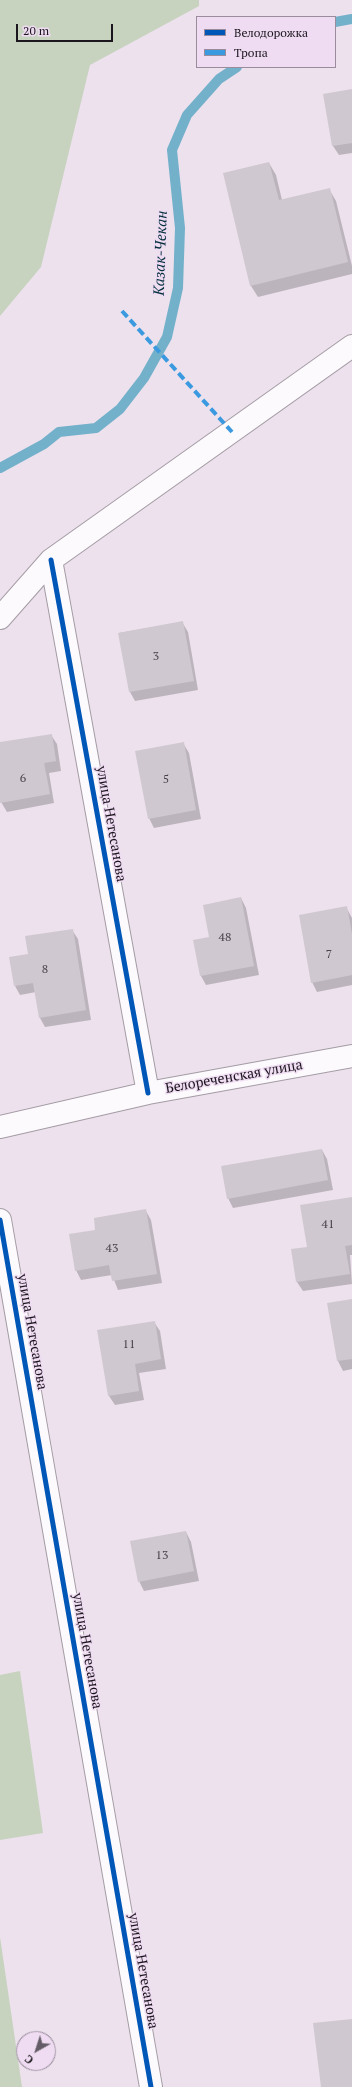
<!DOCTYPE html>
<meta charset="utf-8">
<style>
body{margin:0}
#map{position:relative;width:352px;height:2087px;overflow:hidden;background:#ece1ed;font-family:"PT Serif",serif}
canvas{display:block}
.legend{position:absolute;left:196px;top:16px;width:140px;height:52px;box-sizing:border-box;background:#efdcf2;border:1px solid #9a8c9d;margin:0;padding:5px 7px;list-style:none;font-size:12px;color:#1b151d}
.legend li{display:flex;align-items:center;gap:8px;height:20px}
.legend b{width:20px;border:1px solid #9a8c9d}
.north{position:absolute;left:16px;top:2031px;width:40px;height:40px;box-sizing:border-box;background:#efdcf2;border:1px solid #9a8c9d;border-radius:50%;rotate:219deg;font-size:11px;font-weight:700;line-height:16px;text-align:center;color:#1b151d}
.north::after{content:'';display:block;margin:auto;width:14px;height:18px;background:#645c66;clip-path:polygon(50% 0,100% 100%,50% 72%,0 100%)}
.scale{position:absolute;left:16px;top:24px;width:97px;height:18px;box-sizing:border-box;border:2px solid #1b151d;border-top:0;padding-left:5px;font-size:12px;line-height:14px;white-space:nowrap;color:#1b151d;-webkit-text-stroke:3px #efdcf2;paint-order:stroke}
</style>
<div id="map">
<canvas width="352" height="2087"></canvas>
<ul class="legend">
<li><b style="height:5px;background:#0057b8"></b>Велодорожка</li>
<li><b style="height:5px;background:#3b9adf"></b>Тропа</li>
</ul>
<div class="north">С</div>
<div class="scale">20 m</div>
</div>
<script>
const ctx = document.querySelector('canvas').getContext('2d');
ctx.lineJoin = 'round';
function fillPath(path, color) { ctx.fillStyle = color; ctx.fill(path, 'evenodd'); }
function stroke(path, color, width, dash) { ctx.strokeStyle = color; ctx.lineWidth = width; ctx.lineCap = dash ? 'butt' : 'round'; ctx.setLineDash(dash || []); ctx.stroke(path); }
function write(font, color, halo, rows, align = 'center') {
  ctx.font = font + ' "PT Serif",serif'; ctx.lineWidth = 3; ctx.setLineDash([]); ctx.textBaseline = 'middle'; ctx.strokeStyle = halo; ctx.fillStyle = color; for (const [text, x, y, turn = 0] of rows) {
    ctx.save(); ctx.translate(x, y); ctx.rotate((+turn || 0) * Math.PI / 180); ctx.textAlign = isNaN(turn) ? turn : align; if (halo) ctx.strokeText(text, 0, 0); ctx.fillText(text, 0, 0); ctx.restore();
  }
}
fillPath(new Path2D(`
 M0,0H199V6L90,65L41,267L0,316Z
 M20,1671L43,1833L0,1840V1675Z
 M0,1937L22,2087H0Z`), '#c7d3bf');
fillPath(new Path2D(`
 M352,90V153L339,155L333,146L324,95Z
 M269,163L276,175L282,200L329,189L336,201L352,266V274L258,297L251,286Z
 M182,622L188,632L198,690L135,701L130,692L119,633Z
 M51,735L57,744L61,771L49,773L54,803L7,812L1,802L0,796V743Z
 M183,743L189,753L201,819L154,828L149,818Z
 M241,898L246,908L259,975L206,985L201,976L210,937Z
 M346,907L352,918V985L317,992L312,982Z
 M72,930L78,939L91,1020L45,1027L40,1018L36,992L20,995L15,986Z
 M322,1150L327,1159L333,1190L233,1208L228,1198Z
 M352,1198V1255H350L352,1284L303,1291L297,1282L308,1248Z
 M146,1211L151,1220L162,1283L118,1290L112,1275L81,1280L76,1270L96,1230Z
 M352,1300V1369L343,1371L338,1361L328,1304Z
 M154,1322L160,1331L166,1369L139,1373L144,1400L115,1405L109,1396Z
 M186,1532L191,1542L199,1581L144,1591L139,1581Z`), '#0003');
stroke(new Path2D(`
 M335,22L352,19
 M0,468L44,444L59,432L96,428L120,409L144,378L167,337L178,288L180,228L172,150L187,115L219,79L237,67`), '#73b0ca', 10);
fillPath(new Path2D(`
 M352,89V143L332,146L323,94Z
 M269,162L279,200L330,188L348,262L250,286L223,173Z
 M183,621L194,681L129,692L118,633Z
 M52,734L56,761L44,763L50,794L0,803V742Z
 M184,742L196,810L148,819L135,751Z
 M241,897L254,966L200,976L193,940L209,937L203,905Z
 M347,906L352,934V975L311,983L299,915Z
 M73,929L86,1010L39,1018L33,983L14,986L9,957L28,954L25,936Z
 M322,1149L328,1180L227,1199L221,1166Z
 M352,1197V1245L345,1246L350,1274L296,1282L291,1249L307,1247L300,1205Z
 M146,1209L157,1274L112,1281L109,1265L75,1271L69,1234L95,1230L94,1218Z
 M352,1299V1359L337,1361L327,1303Z
 M155,1321L161,1359L135,1364L139,1391L108,1396L97,1330Z
 M186,1531L194,1571L138,1582L130,1541Z
 M352,2019V2087H321L313,2023Z`), '#d0c8d1');
const minor = new Path2D(`
 M51,560L148,1093
 M0,618L51,560L352,346
 M0,1127L148,1093L352,1056
 M0,1220L151,2087`);
stroke(minor, '#a49ca5', 24);
stroke(minor, '#fcfafc', 22);
stroke(new Path2D(`
 M122,311L232,432`), '#3b9adf', 4, [8, 4]);
stroke(new Path2D(`
 M51,560L148,1093
 M0,1220L151,2087`), '#0057b8', 5);
write('12px', '#49434b', null, [
 ["3",156,657],
 ["6",23,779],
 ["5",166,780],
 ["48",225,938],
 ["7",329,955],
 ["8",45,970],
 ["41",328,1225],
 ["43",112,1249],
 ["11",129,1345],
 ["13",162,1556]
]);
write('14px', '#1b151d', '#efdcf2', [
 ["улица Нетесанова",111,824,80],
 ["Белореченская улица",234,1077,-10],
 ["улица Нетесанова",32,1332,80],
 ["улица Нетесанова",87,1651,80],
 ["улица Нетесанова",143,1971,80]
]);
write('italic 15px', '#04303e', '#efdcf2', [
 ["Казак-Чекан",161,253,-88]
]);
</script>
